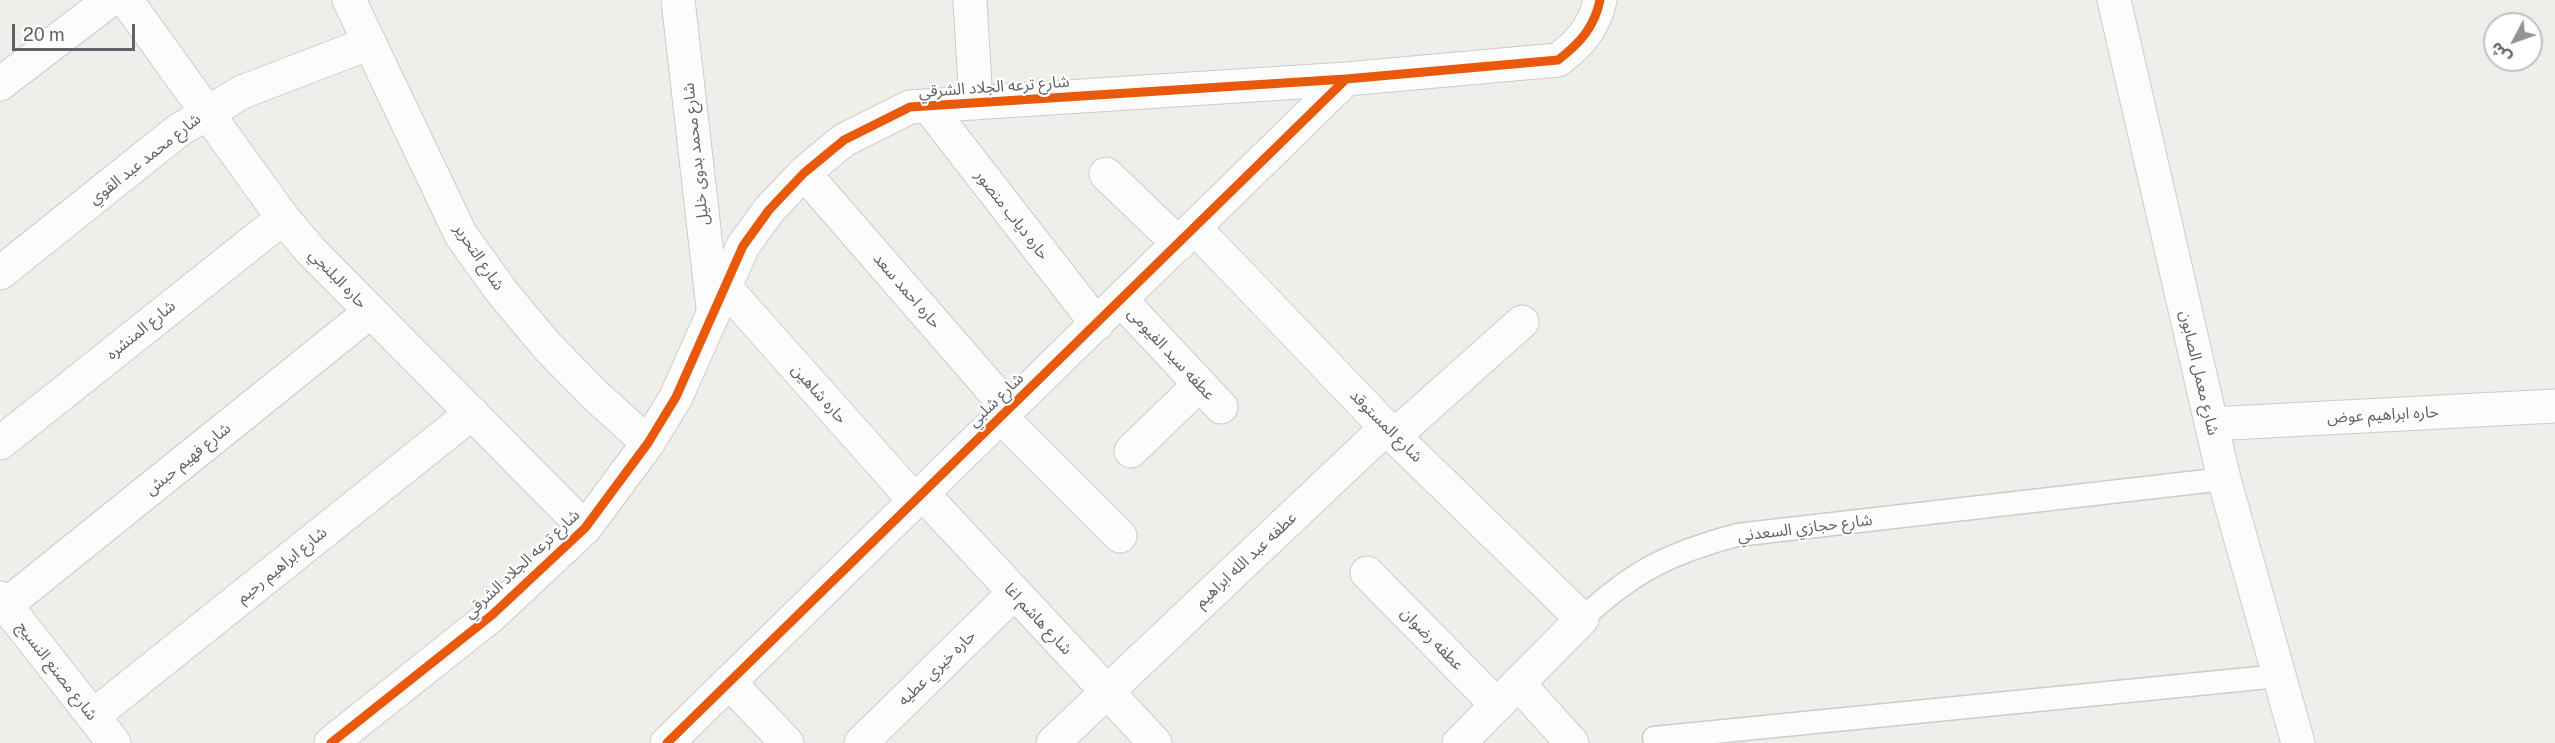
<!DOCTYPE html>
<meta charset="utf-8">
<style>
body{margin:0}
#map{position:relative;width:2555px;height:743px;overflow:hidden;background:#efeeea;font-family:"Public Sans","Noto Sans Arabic",sans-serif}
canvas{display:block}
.north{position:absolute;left:2483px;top:12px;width:60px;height:60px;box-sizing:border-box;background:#fff;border:2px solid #bfc1c3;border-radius:50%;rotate:229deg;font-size:16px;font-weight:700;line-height:24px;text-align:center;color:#5f6368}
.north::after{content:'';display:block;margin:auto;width:21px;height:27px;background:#919496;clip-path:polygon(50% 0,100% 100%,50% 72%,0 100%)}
.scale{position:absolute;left:12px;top:24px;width:123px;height:27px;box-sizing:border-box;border:3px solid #5f6368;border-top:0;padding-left:8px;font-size:18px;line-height:21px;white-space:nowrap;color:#5f6368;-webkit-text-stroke:4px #fff;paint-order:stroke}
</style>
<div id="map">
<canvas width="2555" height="743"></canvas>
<div class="north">ش</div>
<div class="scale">20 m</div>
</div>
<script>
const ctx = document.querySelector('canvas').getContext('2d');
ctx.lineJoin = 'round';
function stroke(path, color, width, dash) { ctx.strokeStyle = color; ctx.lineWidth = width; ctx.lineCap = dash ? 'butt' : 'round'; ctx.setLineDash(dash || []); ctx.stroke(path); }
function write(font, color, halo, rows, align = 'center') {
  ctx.font = font + ' "Public Sans","Noto Sans Arabic",sans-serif'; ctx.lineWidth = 4.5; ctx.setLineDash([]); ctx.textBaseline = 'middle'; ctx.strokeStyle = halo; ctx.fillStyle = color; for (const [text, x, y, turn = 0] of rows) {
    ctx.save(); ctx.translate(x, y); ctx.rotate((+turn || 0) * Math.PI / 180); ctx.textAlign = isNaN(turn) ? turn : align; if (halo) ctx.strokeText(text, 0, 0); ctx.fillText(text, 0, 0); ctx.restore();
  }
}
const lane = new Path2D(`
 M1582,619C1633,571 1670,553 1737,535L2224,479
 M1654,738L2279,676`);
const street = new Path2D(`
 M126,0L283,218L310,250L585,528
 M349,0L461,235L502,292L547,346L596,396L648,443
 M678,0L713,308
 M970,0L976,103
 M2114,0L2224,479L2298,743
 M0,84L110,0
 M928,106L1097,324
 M804,173L1009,409
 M1106,174L1179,244
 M1195,228L1394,436L1582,619L1459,743
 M0,273L179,130L242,92L370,43
 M724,286L915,501
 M1121,300L1221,407
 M1001,417L1120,536
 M2211,424L2555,406
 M1394,436L1522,322
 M0,443L283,218
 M1131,451L1199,385
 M922,493L1155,743
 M1367,573L1497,705
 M0,598L114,743
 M6,605L370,312
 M729,682L787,743
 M1518,683L1572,743
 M93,716L472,413
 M331,743L492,615L585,528L648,443L676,397L743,246L769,210L804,173L844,140L910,107L1346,79L1558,60C1580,43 1594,28 1600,0
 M667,743L1346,79
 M861,743L1014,593
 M1053,743L1386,428`);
stroke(lane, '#cbcccc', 25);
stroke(street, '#cbcccc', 35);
stroke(lane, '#fdfcfc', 22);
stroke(street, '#fdfcfc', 33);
stroke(new Path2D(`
 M331,743L492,615L585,528L648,443L676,397L743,246L769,210L804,173L844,140L910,107L1346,79L1558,60C1580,43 1594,28 1600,0
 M667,743L1346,79`), '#e8590c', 9);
write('16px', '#5f6368', '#fff', [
 ["شارع ترعه الجلاد الشرقي",994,87,-4],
 ["شارع محمد بدوى خليل",696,154,-96],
 ["شارع محمد عبد القوي",145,159,-38],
 ["حاره دياب منصور",1012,215,52],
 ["شارع التحرير",479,257,56],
 ["حاره البلنجي",338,279,46],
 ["حاره احمد سعد",907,291,49],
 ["شارع المنشره",141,330,-39],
 ["عطفه سيد الفيومى",1171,354,47],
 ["شارع معمل الصابون",2199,373,77],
 ["حاره شاهين",819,394,48],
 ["شارع شلبي",996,400,-44],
 ["حاره ابراهيم عوض",2383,415,-3],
 ["شارع المستوقد",1386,426,45],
 ["شارع فهيم حبش",188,459,-39],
 ["شارع حجازي السعدني",1805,528,-7],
 ["عطفه عبد الله ابراهيم",1246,560,-43],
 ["شارع ترعه الجلاد الشرقي",522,564,-43],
 ["شارع ابراهيم رحيم",282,565,-39],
 ["شارع هاشم اغا",1038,619,47],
 ["عطفه رضوان",1432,639,45],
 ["حاره خيري عطيه",937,668,-44],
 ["شارع مصنع النسيج",57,671,52]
]);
</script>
